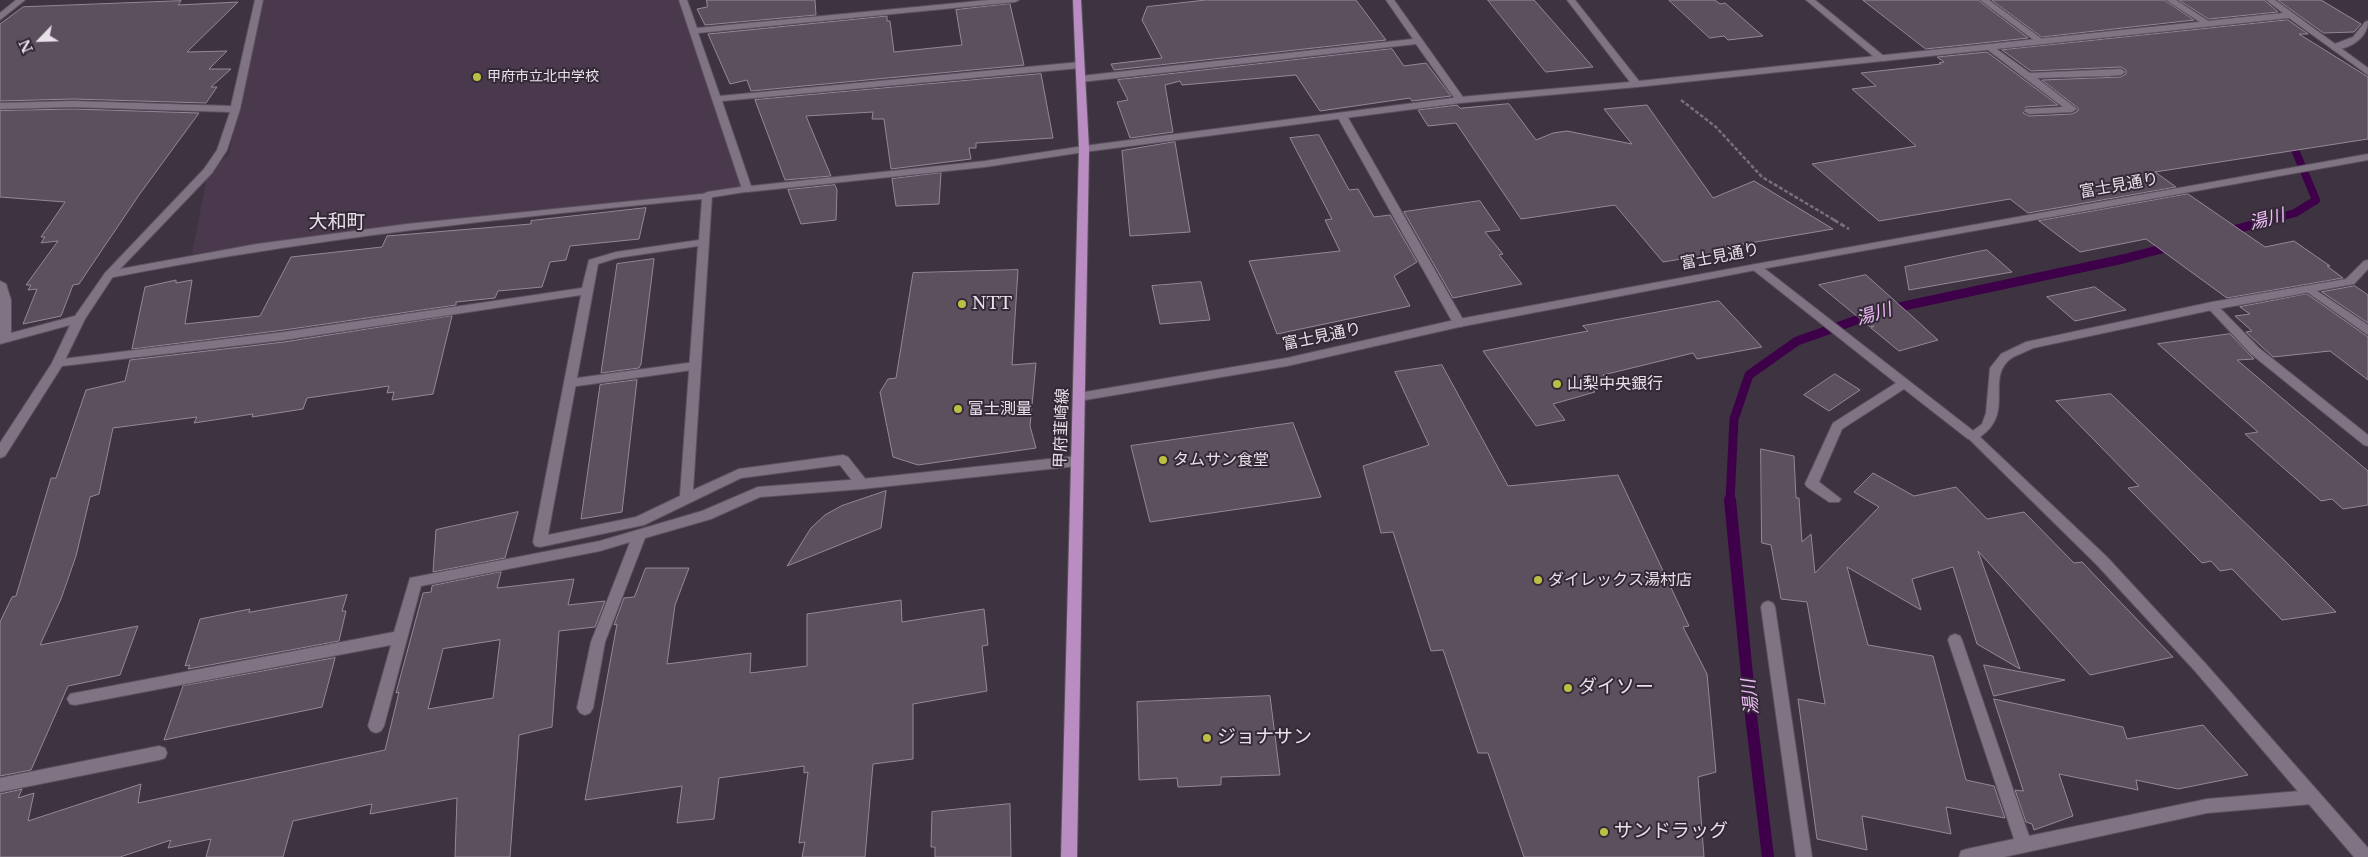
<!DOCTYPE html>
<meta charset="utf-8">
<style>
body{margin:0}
#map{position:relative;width:2368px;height:857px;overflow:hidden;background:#3e3341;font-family:"Libre Baskerville",serif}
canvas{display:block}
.north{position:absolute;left:15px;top:15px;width:50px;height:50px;-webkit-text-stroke:4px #342936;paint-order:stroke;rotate:246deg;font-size:14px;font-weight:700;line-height:20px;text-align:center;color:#e8e1ea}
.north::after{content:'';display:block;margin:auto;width:18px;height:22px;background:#e8e1ea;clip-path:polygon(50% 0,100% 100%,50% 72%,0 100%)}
</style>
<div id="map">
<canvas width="2368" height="857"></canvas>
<div class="north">N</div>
</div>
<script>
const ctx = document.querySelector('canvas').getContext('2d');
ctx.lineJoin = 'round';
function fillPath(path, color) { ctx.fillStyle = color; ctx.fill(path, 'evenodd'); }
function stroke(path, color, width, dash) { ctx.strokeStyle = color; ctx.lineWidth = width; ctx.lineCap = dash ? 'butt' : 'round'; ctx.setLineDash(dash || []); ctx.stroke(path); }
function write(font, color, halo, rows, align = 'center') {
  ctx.font = font + ' "Libre Baskerville","Noto Sans JP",serif'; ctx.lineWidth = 4; ctx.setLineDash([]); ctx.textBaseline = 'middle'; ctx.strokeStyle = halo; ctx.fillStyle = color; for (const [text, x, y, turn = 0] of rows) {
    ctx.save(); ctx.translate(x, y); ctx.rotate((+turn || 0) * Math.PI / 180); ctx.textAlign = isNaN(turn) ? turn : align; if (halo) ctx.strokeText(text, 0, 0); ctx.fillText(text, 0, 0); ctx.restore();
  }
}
fillPath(new Path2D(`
 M259,0H683L747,189L707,195L451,220L192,254L208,171L229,155Z`), '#4a394d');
stroke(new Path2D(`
 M2265,221L2295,213L2316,200L2290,138`), '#3e0049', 8);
stroke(new Path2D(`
 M2226,232L2270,220
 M1890,309L2123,259L2173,246
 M1730,501L1734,419L1749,375L1797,341L1871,315`), '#3e0049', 9);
stroke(new Path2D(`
 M1730,500L1751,716L1768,857`), '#3e0049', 12);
const building = new Path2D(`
 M707,0H815L816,15L705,25L697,9L707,7Z
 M1206,0H1356L1386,40L1114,70L1111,64L1162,58L1142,20L1147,7Z
 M1488,0H1534L1593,67L1546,72Z
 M1669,0H1715L1720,4L1725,3L1763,36L1728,40L1724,36L1710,38Z
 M1863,0H1978L2028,38L1926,49Z
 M1992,0H2164L2194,20L2042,37Z
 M2179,0H2264L2278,12L2209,19Z
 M2278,0H2321L2361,24L2354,32L2324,33Z
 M181,1L178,5L238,2L187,52L227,51L209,69H231L211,87H217L206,103L73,99L0,101V24L23,7Z
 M1010,4L1024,65L751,91L747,80L730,84L708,34L887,16V21H890L894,52L962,45L956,10Z
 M2288,20L2308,34H2299L2368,77V139L2155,172L2176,187L2028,213L2010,199L1879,221L1812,164L1916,146L1852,89L1876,86L1861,73L1941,64L1939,63L1944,62L1937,57L1987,52L2058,105L2026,107L2023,113L2029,116L2072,114L2078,111V108L2042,80L2121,77L2126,74V70L2121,67L2031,71L2002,50Z
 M1392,49L1404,66L1426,63L1451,96L1412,101L1410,98L1320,111L1296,75L1182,85L1180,81L1165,85L1173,132L1130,138L1117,102L1128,100L1118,80Z
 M1041,74L1053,138L976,143V148H969L971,159L891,169L884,119H872L873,112L806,116L831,176L785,180L755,100Z
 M1509,104L1536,140L1553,133L1567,131L1632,144L1604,109L1647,105L1713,198L1754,181L1833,229L1720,248L1724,252L1663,262L1615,205L1521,219L1456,123L1428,126L1418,110L1457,105L1460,108Z
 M73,109L199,113L139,195L79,284L73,285L61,316L23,324L37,289L28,290L31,285H26L58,241L41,243L45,237H41L65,202L0,197V111Z
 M1319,135L1349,190L1358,189L1374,217L1390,215L1417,262L1394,276L1410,306L1277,334L1249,261L1340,251L1325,220L1332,219L1290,138Z
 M1175,142L1190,232L1130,236L1122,151Z
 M941,173L939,204L896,206L892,179Z
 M835,185L837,190L836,220L801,224L788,190Z
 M2188,194L2265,247L2294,241L2330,266H2327L2343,278L2227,298L2146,239L2080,252L2039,221Z
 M1480,201L1500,230L1485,232L1503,254L1499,255L1522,284L1453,298L1404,212Z
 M646,208L639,239L570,246L566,260L550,262L542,287L498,291L495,298L456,302V305L284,330L132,349L145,287L176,280V283L192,280L185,324L260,316L291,257L382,247L387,236L531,224V221Z
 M1987,250L2012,272L1909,290L1905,267Z
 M654,259L641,364L639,368L601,373L617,264Z
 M1018,270L1012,365L1036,363L1030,426L1036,448L918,465L893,457L880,392L888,379L896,378L913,273Z
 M1866,275L1914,318L1938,340L1899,351L1871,328L1874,326L1870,327L1819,285Z
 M1201,282L1210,320L1160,324L1152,286Z
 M2355,286L2368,295V323L2322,292Z
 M2095,287L2126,310L2075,321L2047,297Z
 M2307,294L2368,337V380L2330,351L2273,357L2246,332L2252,331L2235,316L2250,314L2240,307Z
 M1719,301L1762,347L1697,359L1693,353L1603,375L1605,377L1592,380L1598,388L1592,389L1595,392L1553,404L1565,420L1536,426L1483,351L1588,331L1583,326Z
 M452,316L433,394L392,400L394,392L387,393L389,386L307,398L303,409L252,417L253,414L194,423L197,417L113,428L99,494L90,497L76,556L61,599L40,645L138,626L120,675L68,686L31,770L0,776V622L12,597L16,596L51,478H56L86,390L125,381L130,360L284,342Z
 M2230,334L2254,359L2237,360L2368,471V505L2343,509L2332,499L2321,501L2245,434L2258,432L2158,344Z
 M1442,365L1508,486L1618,475L1689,626L1683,627L1707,674L1716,772L1698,777L1704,857H1524L1488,753H1478L1443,650L1431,651L1393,532L1381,533L1363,466L1429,445L1395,372Z
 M1835,374L1860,390L1829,411L1804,395Z
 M637,380L622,512L581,519L600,385Z
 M2111,394L2285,561L2336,612L2282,620L2232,569L2220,571L2211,561L2202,563L2128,488L2139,486L2056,401Z
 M1293,423L1321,497L1150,522L1131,446Z
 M1761,449L1794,456L1796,498H1799L1802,542L1811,534L1815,573L1879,507L1854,492L1873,473L1914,496L1956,487L1987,519L2024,512L2074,563L2082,562L2173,657L2090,675L1978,551L2020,669L1977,644L1953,567L1912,579L1921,610L1847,567L1868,645L1933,656L1966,780L1994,786L2005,818L1946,807L1951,834L1862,816L1867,850L1817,839L1798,699L1825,704L1807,602L1781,599L1771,545L1762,543Z
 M886,491L881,528L787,566L811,528L825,515L841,506Z
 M518,512L505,558L433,572L436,530Z
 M646,568H689L675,605L667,664L751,653L750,673L807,666V614L901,600L902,622L984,609L988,645L982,646L987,691L913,704V759L873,764L865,857H802L805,842L799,843L808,772L804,773V766L719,778L714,819L677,823L682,786L585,800L617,624L614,625L624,598L634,597Z
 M501,572L497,588L574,579L568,605L605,601L595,627L559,631L552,727L519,735L510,857H455L457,798L370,814L372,804L293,821L283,857H206L211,839L168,848L171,840L120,857H0V794L22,789L18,798L34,793L28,821L141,784L138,803L385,750L399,692L396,693L423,593L431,592L432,586ZM500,640L493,698L428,709L443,649Z
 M347,595L342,611H346L339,641L188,669L190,665L185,666L200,619L250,609L249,612Z
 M335,658L322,707L164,740L183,686Z
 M1984,665L2065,680L1994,696Z
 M1270,696L1280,775L1221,777V785L1178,787L1177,778L1139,780L1137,702Z
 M1994,699L2123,727L2127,739L2203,725L2248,775L2178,789L2136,780L2138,790L2059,774L2073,816L2034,830L2032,824L2026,822L2015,790L2023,791Z
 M1010,804L1011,857H935V847H931L932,812Z`);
fillPath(building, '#5c505e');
stroke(building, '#958797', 1);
const service = new Path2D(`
 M1386,0H1394L1465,100L1463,102H1457L1416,44L1081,82L1077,79L1081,76L1413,39Z
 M1806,0H1815L1885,57V61H1879Z
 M1980,0H1989L2046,42L2039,44Z
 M2166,0H2176L2213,24L2206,26Z
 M2368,21C2368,38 2348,51 2332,49V45L2353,37L2365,22Z
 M1991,45L2030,73L2121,69L2125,72L2121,75L2109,76L2037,78L2077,109L2072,112L2029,114L2024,111L2026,109L2063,107L1988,50L1987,48Z
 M1342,113L1347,116L1465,323L1463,326L1459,327L1453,323L1337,116Z
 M747,186L751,187V191L707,198L702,195L707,192Z
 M1756,264L1760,265L1976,433L1978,436L1976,439H1968L1904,389L1842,429L1819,482L1841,499L1839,502H1829L1807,487L1805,484L1833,423L1896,383L1752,269L1751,267L1752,265Z
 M109,272L114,275L85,319L62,366L58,367L52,363L70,325L0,344V336L75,316L105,273Z
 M2311,287L2368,325V335L2307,292L2305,290L2307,288Z
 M2212,302L2216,304L2259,348L2368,435V446L2364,445L2251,354L2208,308L2206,306L2208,304Z
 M695,362L701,366L699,369L570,387L564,383L570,379Z
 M1077,456L1083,461L1077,466L862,489L760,497L711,519L645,538L605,642L593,708L590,713L585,715L580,713L577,708L591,642L630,542L600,551L421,586L384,726L381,731L376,733L371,731L368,726L391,645L75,705L70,704L67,699L70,694L75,693L394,632L410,578L600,541L702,511L758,487L862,479Z
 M1768,601L1773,603L1775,607L1812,857H1796L1761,607L1763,603Z
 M1955,634L1960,636L1962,640L2029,836L2207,799L2312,790L2318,792L2320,797L2318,802L2312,804L2207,813L2004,857H1959L1961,851L1967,849L2014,839L1948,640L1950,636Z
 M159,746L165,748L167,753L165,758L159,760L0,792V778Z`);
const minor = new Path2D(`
 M16,0H25L0,20V13Z
 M255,0H263L240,109L227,150L212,173L120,269L257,244L407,224L711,193L712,195L693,490L739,469L843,455L848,457L867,481L869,484L867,487H857L840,465L741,478L644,525L540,547L535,546L533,542L581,295L284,340L62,366L5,456L0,458V443L54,360L284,332L582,288L589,260L616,252L699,240L702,199C503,218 305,239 109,278L105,277L104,275L105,273L204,169L217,150L230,112L73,107L0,109V103L73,101L231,106ZM698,246L680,496L636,517L548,535L598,264L617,258Z
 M679,0H687L697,28L989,0H1019L1015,2L698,33L720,96L1080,62L1084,65L1080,68L722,101L751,186L985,161L1084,146L1460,97L1630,82L1567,0H1575L1639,81L2283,13L2266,0H2275L2368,68V75L2289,18L1637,87L1460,103L1084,152L985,167L747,192L742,189Z
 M2368,260V269L2354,284L2212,310L2033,348C2026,352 2015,355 2009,360C1986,381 2015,413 1980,437L2107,557L2205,663L2368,848V857H2354L2195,671L2097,565L1966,436L1982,424L1986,413L1990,368L2001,354L2026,342L2212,302L2346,279L2364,261Z
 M0,281L6,284L11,300V338L5,342L0,339Z`);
const tertiary = new Path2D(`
 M2368,154V160L1756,270L1459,327L1287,366L1079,401L1073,397L1079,393L1287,358L1459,319L1756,264Z`);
const primary = new Path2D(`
 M1073,0H1081L1089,149L1077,857H1061L1079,149Z`);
stroke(service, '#5c525e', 2);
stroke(minor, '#5c525e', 2);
stroke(tertiary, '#5c525e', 2);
stroke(primary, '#5c525e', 2);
stroke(new Path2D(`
 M1681,100L1716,127L1762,177L1836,221`), '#786f7b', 2.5, [4, 2]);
stroke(new Path2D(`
 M1834,220L1849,229`), '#786f7b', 3, [5, 2.5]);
fillPath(service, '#807383');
fillPath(minor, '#807383');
fillPath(tertiary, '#807383');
fillPath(primary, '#ba8dc2');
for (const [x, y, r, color] of [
 [477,77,5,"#bbc044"],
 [962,304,5,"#bbc044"],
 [1557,384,5,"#bbc044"],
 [958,409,5,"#bbc044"],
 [1163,460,5,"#bbc044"],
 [1538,580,5,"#bbc044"],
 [1568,688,5,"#bbc044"],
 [1207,738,5,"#bbc044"],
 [1604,832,5,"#bbc044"]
]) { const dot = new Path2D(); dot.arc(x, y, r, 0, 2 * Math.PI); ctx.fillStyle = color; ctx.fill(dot); stroke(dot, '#342936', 2); }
write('14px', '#e8e1ea', '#342936', [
 ["甲府市立北中学校",487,77]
], 'left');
write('16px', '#e8e1ea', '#342936', [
 ["富士見通り",2119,186,-10],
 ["富士見通り",1720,257,-11],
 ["富士見通り",1322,337,-12],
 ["甲府韮崎線",1062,428,-88]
]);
write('16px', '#e8e1ea', '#342936', [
 ["NTT",972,304],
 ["山梨中央銀行",1567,384],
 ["富士測量",968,409],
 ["タムサン食堂",1173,460],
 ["ダイレックス湯村店",1548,580]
], 'left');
write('italic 18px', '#efbef8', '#342936', [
 ["湯川",2267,220,-15],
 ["湯川",1874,315,-17],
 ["湯川",1751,697,-96]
]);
write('19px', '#e8e1ea', '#342936', [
 ["大和町",337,223]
]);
write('19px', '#e8e1ea', '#342936', [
 ["ダイソー",1578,688],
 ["ジョナサン",1217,738],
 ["サンドラッグ",1614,832]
], 'left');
</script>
